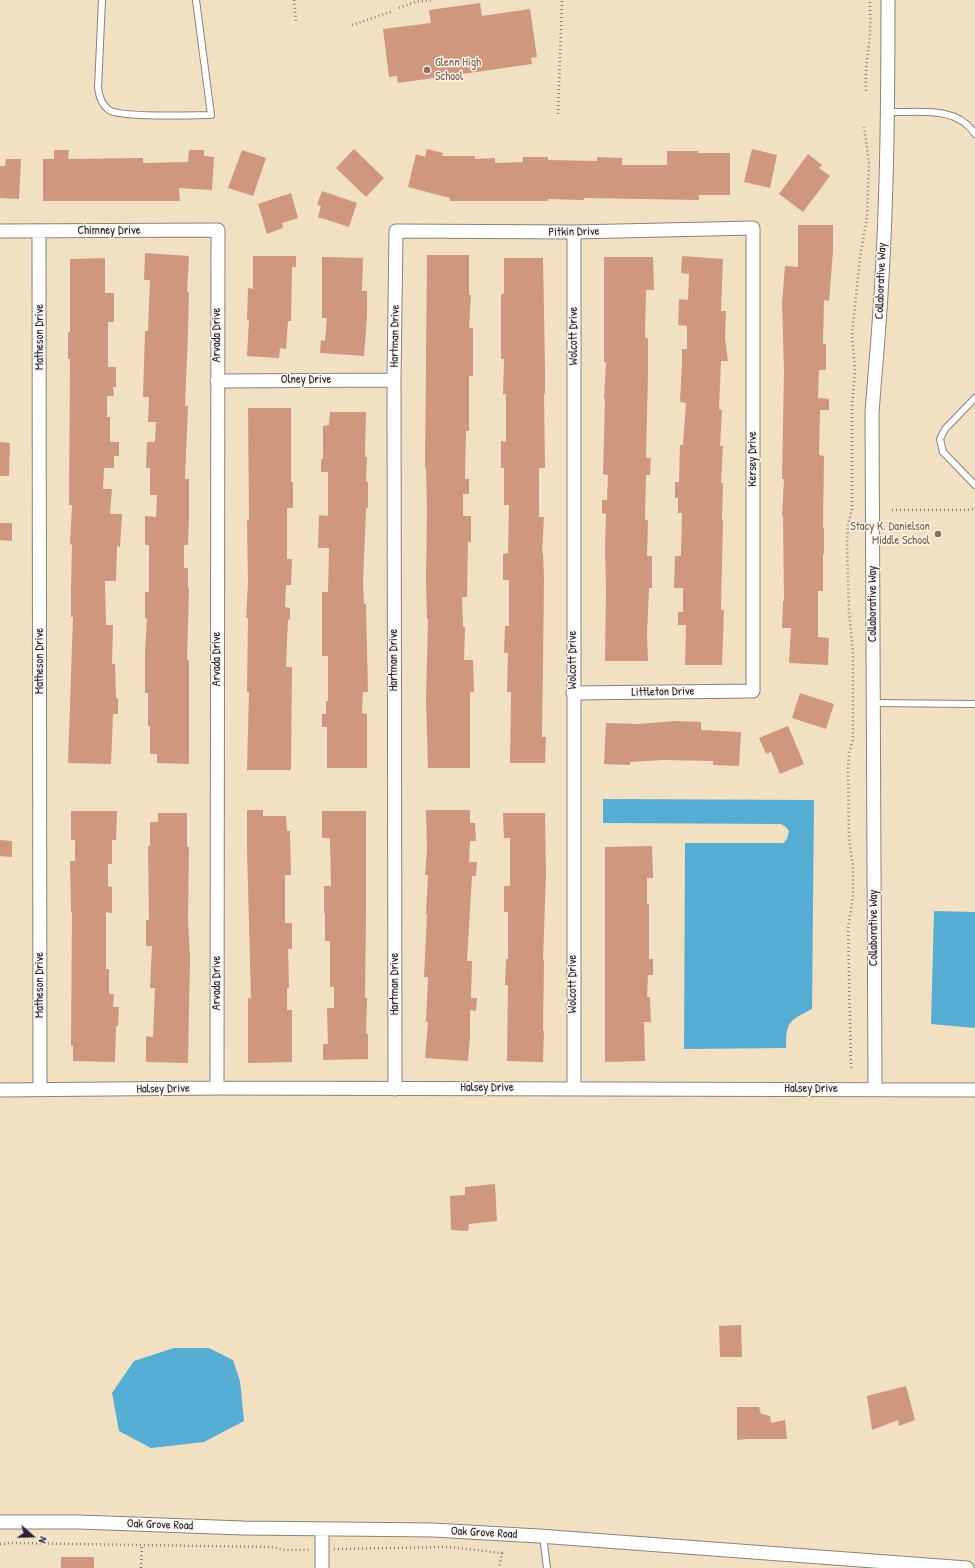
<!DOCTYPE html>
<style>
body{margin:0}
#map{position:relative;width:975px;height:1568px;overflow:hidden;background:#f1e0c1;font-family:"Patrick Hand",sans-serif}
canvas{display:block}
.north{position:absolute;left:12px;top:1516px;width:40px;height:40px;-webkit-text-stroke:3px #fcf5e5;paint-order:stroke;rotate:110deg;font-size:11px;font-weight:700;line-height:16px;text-align:center;color:#22223b}
.north::after{content:'';display:block;margin:auto;width:14px;height:18px;background:#22223b;clip-path:polygon(50% 0,100% 100%,50% 72%,0 100%)}
</style>
<div id="map">
<canvas width="975" height="1568"></canvas>
<div class="north">N</div>
</div>
<script>
const ctx = document.querySelector('canvas').getContext('2d');
ctx.lineJoin = 'round';
function fillPath(path, color) { ctx.fillStyle = color; ctx.fill(path, 'evenodd'); }
function stroke(path, color, width, dash) { ctx.strokeStyle = color; ctx.lineWidth = width; ctx.lineCap = dash ? 'butt' : 'round'; ctx.setLineDash(dash || []); ctx.stroke(path); }
function write(font, color, halo, rows, align = 'center') {
  ctx.font = font + ' "Patrick Hand",sans-serif'; ctx.lineWidth = 3; ctx.setLineDash([]); ctx.textBaseline = 'middle'; ctx.strokeStyle = halo; ctx.fillStyle = color; for (const [text, x, y, turn = 0] of rows) {
    ctx.save(); ctx.translate(x, y); ctx.rotate((+turn || 0) * Math.PI / 180); ctx.textAlign = isNaN(turn) ? turn : align; if (halo) ctx.strokeText(text, 0, 0); ctx.fillText(text, 0, 0); ctx.restore();
  }
}
fillPath(new Path2D(`
 M603,799L814,800L812,1009C789,1021 786,1021 786,1048L684,1049L685,843H783L787,839L789,831L786,827L781,824L603,823Z
 M934,911L975,912V1028L931,1024Z
 M174,1348H209L233,1360L240,1381L244,1421L204,1442L151,1448L119,1431L112,1393L134,1361Z`), '#56add3');
fillPath(new Path2D(`
 M480,3L482,16L530,9L537,57L531,58L532,64L398,83L397,76L389,77L383,29L431,23L429,10Z
 M354,149L384,178L366,197L336,168Z
 M427,149L443,153L442,156H475V159L495,158V163L523,162V157H548V160L597,161V157L622,158V165H667V151H698V153H730V195H699V200L584,198V200L548,199V201H450V198L408,187L416,154L425,157Z
 M752,149L777,155L770,188L744,182Z
 M54,150H69L68,159L143,158V163L188,162L189,150H204V156L214,157L212,190L179,188L180,201H43V159H54Z
 M242,150L266,158L253,196L228,188Z
 M808,154L822,165L819,168L830,176L803,212L779,194Z
 M6,159H21L19,199L0,198V166H5Z
 M322,191L357,203L349,227L318,217L321,206L317,205Z
 M291,193L298,218L282,223L283,228L267,234L258,204Z
 M798,225H833V251L829,301L824,300L823,344H826V370H819L818,398L829,399V410H820L819,455L824,456L823,528H824V554H823V591H818V637L829,638L828,665L789,663L791,628H782L783,601H784L783,516H782L784,479H782L784,370L782,303L785,266L798,267Z
 M145,253L189,256L187,292H189L188,332L185,406H188L185,479H189V517L188,545H184V568H188V588H189L187,660H189V764L157,763V754H150V726H148V693H145V651L147,619L145,618V592H149V545H145V516L156,517L157,495H150V468H146L147,442H155L156,422H148L149,397H143L145,331H148L150,280H144Z
 M427,255H469V295H471L469,328H473V376H469V431H466L465,479H469V494H463V516H471V542H468L467,597H462L463,627H465L464,660H473L474,692H470V768H428L426,700L428,619H427L426,581L427,508L426,468H425Z
 M253,256H296V267H292L291,321H288L286,349L280,348L279,358L247,356L249,320H247L248,288L253,289Z
 M682,256L723,259L721,311H726L725,338L728,361H721L719,409L722,410L720,446H723L721,483H723L722,520H723L721,610H724L722,665H685L686,625H678V612H683V588H674L675,556H681L682,513H678V498H675V482H679L680,445H683L686,403L680,402L682,362V349H687V326L678,325L679,299L688,300L689,274L681,273Z
 M322,257L363,258L362,291H367V317L364,356L320,353L321,340L325,341L327,318H322Z
 M604,257H653L654,290H646L645,338H648V375L646,458H651L650,475H646L645,520H648L647,556H652V588H649L647,635L648,661H605L606,587L605,549L606,514L602,513V500H607L608,475L603,474L605,399H604L606,362H604Z
 M105,258V293H114V322H108V367H116V387H113L114,396H107V417H110V442H119V456H114V468H104L103,489H112L110,514H122L120,547L117,546L116,581H105L106,625H113L112,664H115L116,698L118,699V714H113L111,764L68,763L73,617H71V588L72,545L70,544L72,505H69L70,359H68V332H70V259Z
 M504,258H543L545,368V394H544L545,468H539V517H544L542,553H543L544,579L543,664L542,737H546L545,763H510L511,692H507L508,653H504L505,626H509V580H503V554L508,553L509,505H504V468H501V441L506,442V394H503L504,359H501V294H504Z
 M248,408H291V482H293V508H287V559H292L291,585H286L285,607L290,608V620L288,619L286,667H292L291,770H247L249,692H247L248,618H246L248,582L247,520H249Z
 M330,412H366L365,457H367L366,482H368V508H366L363,582L364,604H366L368,692H363L362,713L367,714V768H327V727H322V714H326V701H328V656H322V592H328L329,548H318L319,515L328,516V472H321V459H323V426L329,425Z
 M0,442L10,443L9,476H0Z
 M0,523H12V541L0,540Z
 M800,693L834,704L826,729L792,718Z
 M676,721L701,722V730L741,732L739,766L713,765V761L664,760L630,762V765L604,764L606,723L638,724Z
 M788,726L804,764L780,774L771,752L766,754L759,738Z
 M247,810H263V816H286L287,831H290L291,875H285V923H292V949H288L289,988H287V1010H292V1062L248,1063V998H251L247,849Z
 M426,810H470V823H475L476,841H470L469,862H477L476,876H472L467,961H472L471,998H477L476,1011L470,1010V1035L468,1061L425,1058L428,1022H426L428,977H424L427,914H426L428,875H425L427,850Z
 M71,811H117L116,840H112V864H108V886L112,887V913L106,912V969H109V994H114L113,1007H119L118,1026H116L115,1062L73,1061V1046H71L72,912H71L70,861H75V840H71Z
 M322,811H366V912L365,998H367L366,1034H368V1059L323,1060V1044H328L327,1008H334V987H330V941H325V913H324V886H331L330,838H322Z
 M158,813H187V847H189L188,920L190,957L188,1063L146,1062V1036L153,1037L155,988H150L152,946H146V920H149L148,846H150V822H158Z
 M503,813H545L546,875L543,960H544L543,1031H544L543,1062L507,1061L508,985H505L506,959H508V912H504V886H510V838H504Z
 M0,840L12,841V857L0,856Z
 M652,846L653,878H647V904H649V959H653V975H648L647,997H650L651,1022H644L645,1061L605,1062V847Z
 M495,1184L497,1221L469,1224L468,1231L451,1230L450,1196L465,1195V1187Z
 M741,1325L742,1357H720L719,1326Z
 M906,1386L915,1420L899,1426L898,1420L872,1430L867,1396Z
 M737,1407H759L761,1414L770,1416L771,1423L785,1420L787,1439H748L737,1440Z
 M61,1557H94V1568H61Z`), '#cf977d');
const service = new Path2D(`
 M102,0L98,88C99,96 102,105 109,110C121,118 193,115 211,115L196,0
 M888,112C917,113 957,105 975,134
 M975,398L945,429L940,439L943,452L975,485
 M873,703L975,704
 M543,1536L547,1568`);
const minor = new Path2D(`
 M0,231L218,230L217,1088
 M39,231L40,1090
 M217,381L394,380
 M574,1088V232
 M395,1089L394,380L396,231L574,232L753,228V691L573,693
 M875,1089L872,414C874,384 877,354 879,324C887,216 888,108 888,0
 M0,1090L217,1088L975,1090
 M0,1522H79L243,1528L433,1530L539,1536L967,1568
 M322,1568V1529`);
stroke(service, '#8a817e', 8);
stroke(minor, '#8a817e', 15);
stroke(new Path2D(`
 M294,0L296,21
 M399,8L415,2L433,0
 M352,25L393,11
 M866,91C865,73 867,61 869,44C871,30 870,14 870,0
 M558,114L562,0
 M892,510H966L975,509
 M851,1068L848,929L853,896V866L849,839L848,768L849,754L853,739V652L849,612L847,543L848,526L852,508V406L855,371L852,335L860,257L867,217L869,162L864,127
 M0,1544L11,1543L273,1547L283,1550H309
 M334,1549L449,1547L502,1553L499,1568
 M141,1568L142,1544`), '#8a817e', 2.5, [1, 3]);
stroke(service, '#fff', 6);
stroke(minor, '#fff', 13);
for (const [x, y, r, color] of [
 [427,70,4,"#8d6e63"],
 [938,534,4,"#8d6e63"]
]) { const dot = new Path2D(); dot.arc(x, y, r, 0, 2 * Math.PI); ctx.fillStyle = color; ctx.fill(dot); stroke(dot, '#fcf5e5', 1.5); }
write('12px', '#785e54', '#fcf5e5', [
 ["Glenn High",435,63],
 ["School",435,77],
 ["Stacy K. Danielson",930,527,"right"],
 ["Middle School",930,541,"right"]
], 'left');
write('12px', '#22223b', '#fcf5e5', [
 ["Chimney Drive",109,231],
 ["Pitkin Drive",574,232,-1],
 ["Collaborative Way",881,281,-88],
 ["Arvada Drive",217,335,-90],
 ["Hartman Drive",395,336,-89],
 ["Wolcott Drive",574,336,-90],
 ["Matheson Drive",40,337,-90],
 ["Olney Drive",306,380],
 ["Kersey Drive",753,459,-90],
 ["Collaborative Way",873,604,-90],
 ["Arvada Drive",217,659,-90],
 ["Hartman Drive",394,660,-90],
 ["Wolcott Drive",573,660,-90],
 ["Matheson Drive",40,661,-90],
 ["Littleton Drive",663,692,-1],
 ["Collaborative Way",874,928,-90],
 ["Arvada Drive",217,983,-90],
 ["Hartman Drive",395,984,-90],
 ["Wolcott Drive",573,984,-90],
 ["Matheson Drive",40,985,-90],
 ["Halsey Drive",487,1088],
 ["Halsey Drive",163,1089,-1],
 ["Halsey Drive",811,1089],
 ["Oak Grove Road",160,1525,2],
 ["Oak Grove Road",484,1533,3]
]);
</script>
